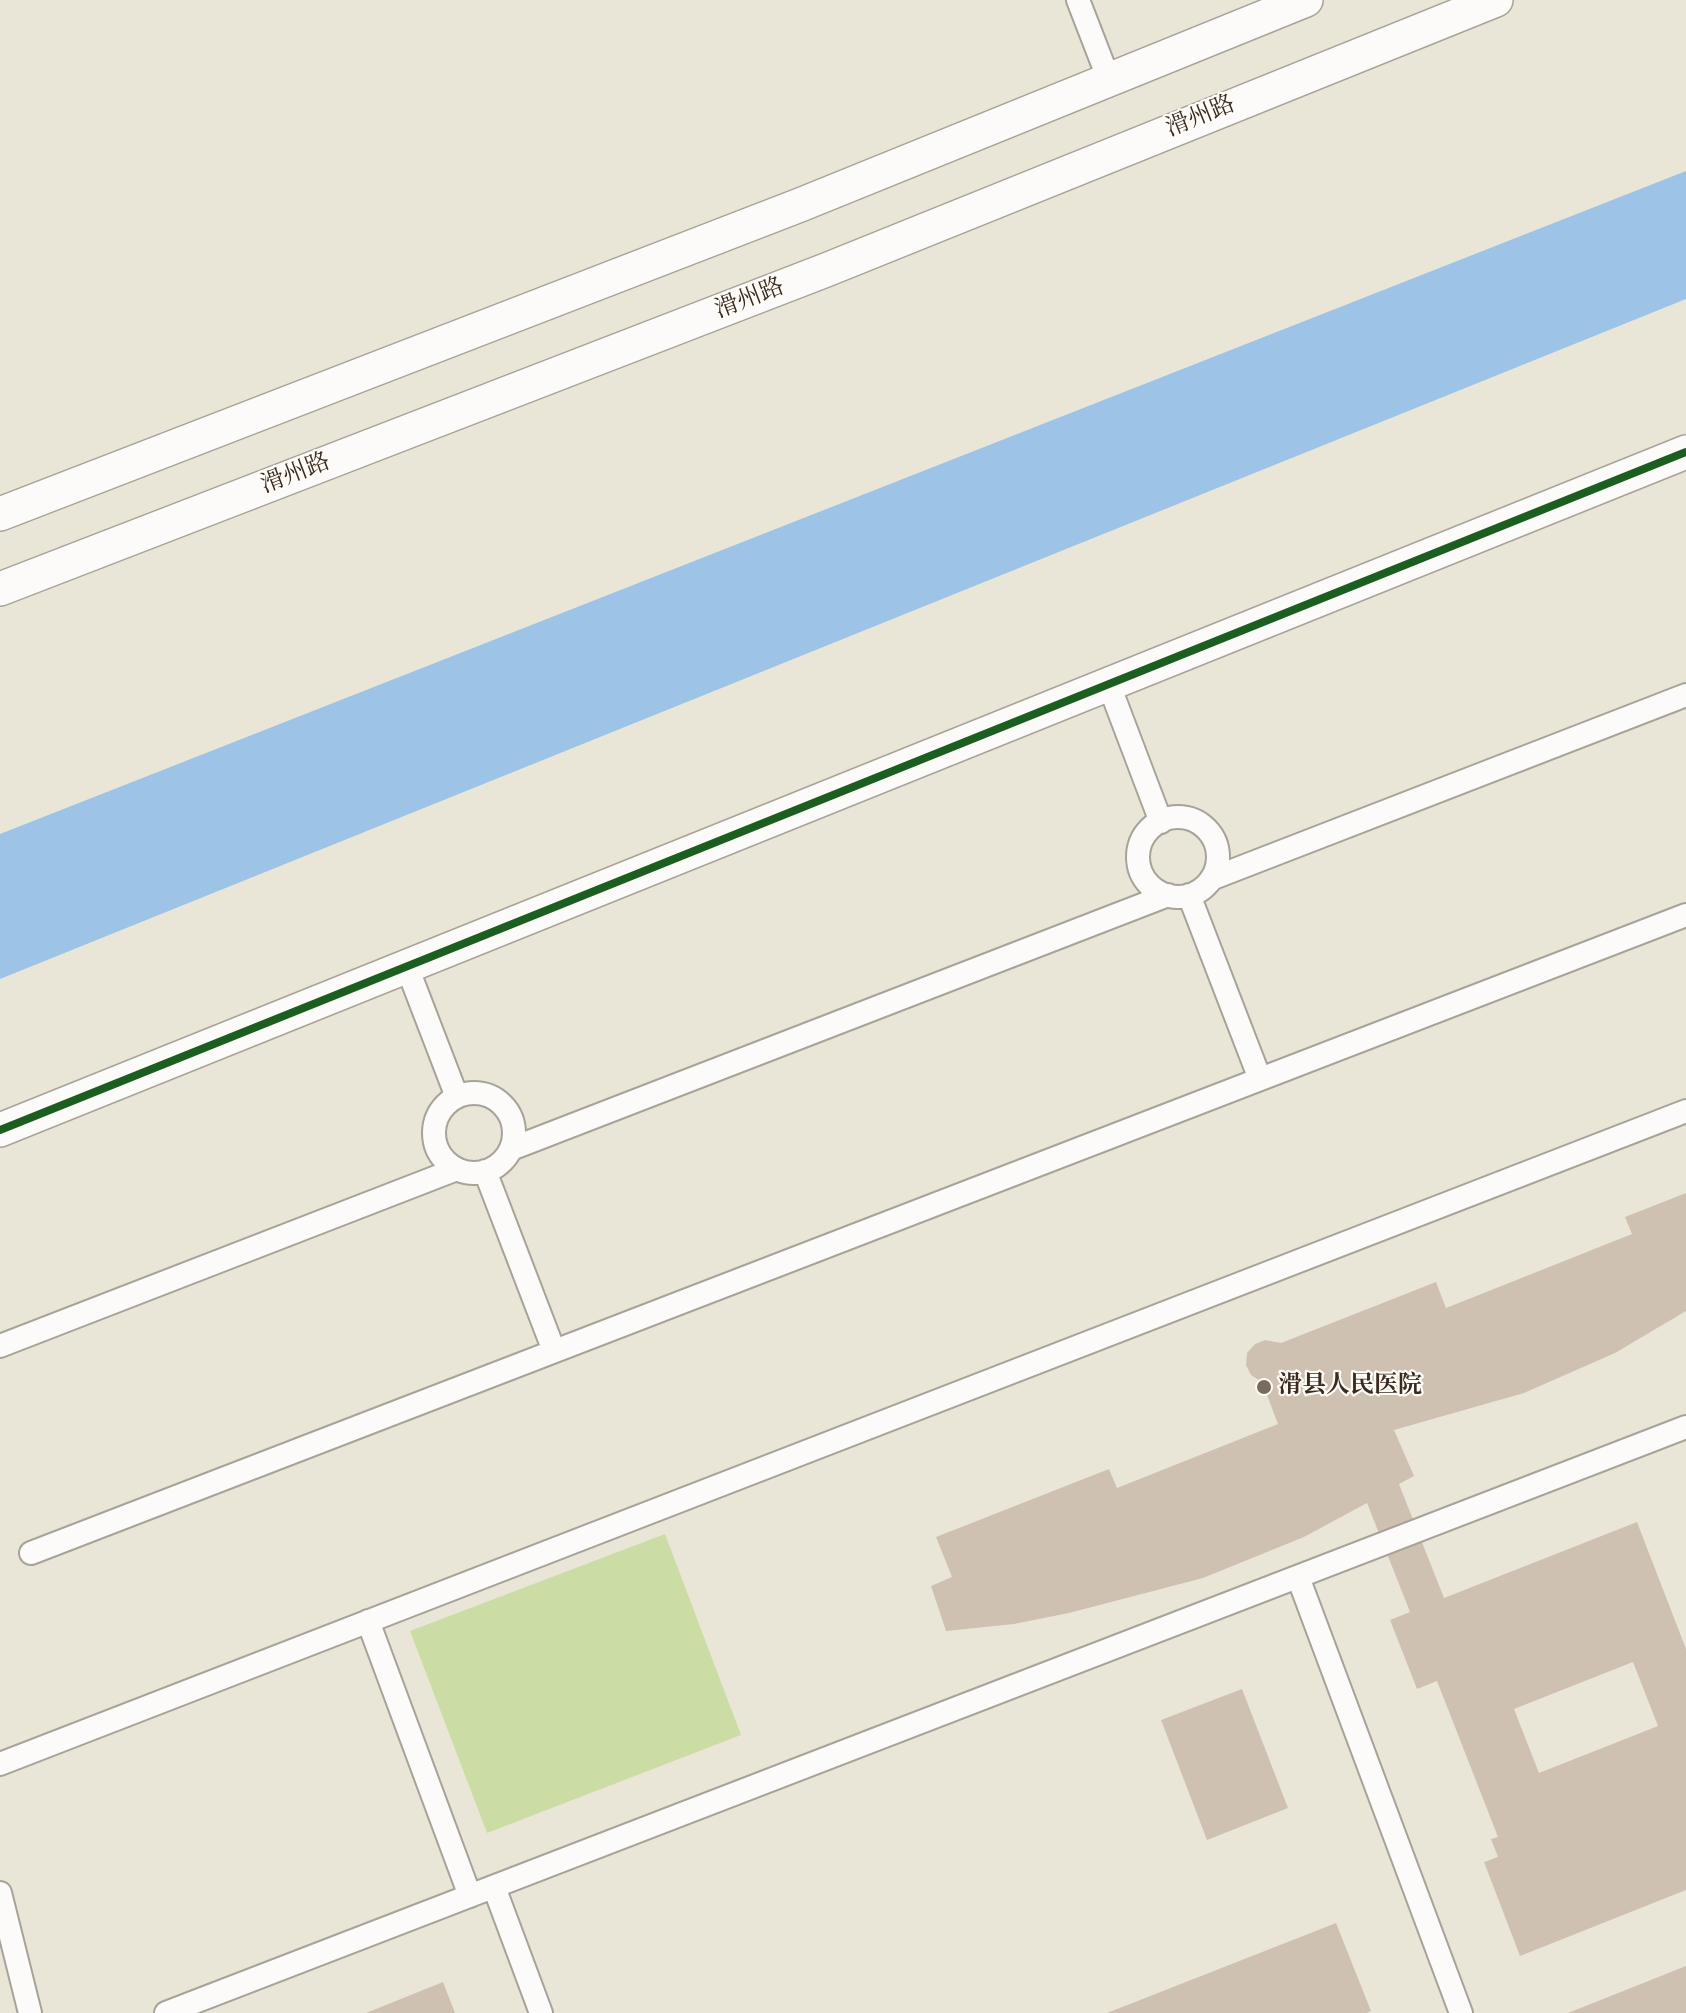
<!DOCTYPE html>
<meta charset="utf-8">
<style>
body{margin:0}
canvas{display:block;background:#e9e6d8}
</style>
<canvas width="1686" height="2013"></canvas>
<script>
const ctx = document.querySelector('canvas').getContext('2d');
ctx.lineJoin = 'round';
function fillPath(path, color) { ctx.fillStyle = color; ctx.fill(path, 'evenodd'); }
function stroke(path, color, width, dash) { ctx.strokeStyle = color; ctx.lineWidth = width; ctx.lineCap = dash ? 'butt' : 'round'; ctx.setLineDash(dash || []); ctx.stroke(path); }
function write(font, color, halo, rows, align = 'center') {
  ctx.font = font + ' "IM FELL English","Noto Serif SC",serif'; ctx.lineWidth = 4.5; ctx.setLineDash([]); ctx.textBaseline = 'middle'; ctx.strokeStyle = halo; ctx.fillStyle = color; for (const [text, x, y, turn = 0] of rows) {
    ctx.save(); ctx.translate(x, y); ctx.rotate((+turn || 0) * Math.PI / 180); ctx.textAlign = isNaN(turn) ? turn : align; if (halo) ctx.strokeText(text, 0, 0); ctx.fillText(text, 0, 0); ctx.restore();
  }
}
fillPath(new Path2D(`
 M665,1534L741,1735L487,1833L410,1631Z`), '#ccdca5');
fillPath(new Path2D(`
 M1686,171V299L0,979V834Z`), '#9dc4e7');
fillPath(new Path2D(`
 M1686,1193V1311L1615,1353L1524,1393L1394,1430L1414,1476L1399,1484L1444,1598L1637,1522L1686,1649V1890L1520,1956L1484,1862L1498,1857L1491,1839L1498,1837L1437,1681L1417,1689L1390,1620L1410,1612L1367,1503L1304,1537L1203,1578L1069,1613L1014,1624L946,1631L931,1586L952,1577L936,1537L1109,1469L1117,1488L1278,1424L1262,1382L1251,1375L1246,1365L1247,1353L1255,1344L1265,1340L1281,1343L1436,1282L1446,1308L1632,1234L1625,1217ZM1633,1662L1658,1726L1539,1773L1514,1709Z
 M1242,1689L1288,1808L1207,1840L1161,1720Z
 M1336,1923L1371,2011L1367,2013H1107Z
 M1686,1966V2013H1568Z
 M443,1982L455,2013H366Z`), '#cfc1b2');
const lane = new Path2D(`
 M1078,0L1109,80
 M1109,685L1161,822
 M1138 857a40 40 0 1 1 80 0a40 40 0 1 1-80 0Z
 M1211,879L1686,695
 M1189,895L1260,1079
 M407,967L457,1097
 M434 1133a40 40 0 1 1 80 0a40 40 0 1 1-80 0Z
 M511,1149L1168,895
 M485,1171L554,1351
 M0,1346L457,1169
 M31,1553L1686,915
 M1298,1577L1461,2013
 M368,1621L470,1896
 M0,1764L1686,1111
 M494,1887L541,2013
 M0,1893L30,2013
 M166,2013L1686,1427`);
const street = new Path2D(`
 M0,1130L1686,452`);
const secondary = new Path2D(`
 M0,514L800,205L1306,0
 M0,589L826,270L1496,0`);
stroke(lane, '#a7a399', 26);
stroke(street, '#a7a399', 36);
stroke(secondary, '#a7a399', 36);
stroke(lane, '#fcfbf9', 22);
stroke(street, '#fcfbf9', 33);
stroke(secondary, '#fcfbf9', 33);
stroke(new Path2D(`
 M0,1130L1686,452`), '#1b5e20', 8);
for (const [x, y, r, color] of [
 [1264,1387,8,"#786c5f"]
]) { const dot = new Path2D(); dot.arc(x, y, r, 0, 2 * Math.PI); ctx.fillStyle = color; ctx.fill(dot); stroke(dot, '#fdfcf7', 2); }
write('24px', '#3b2a1e', '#fdfcf7', [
 ["滑州路",1201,118,-22],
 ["滑州路",750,300,-21],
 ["滑州路",296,475,-21]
]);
write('bold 24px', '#3b2a1e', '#fdfcf7', [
 ["滑县人民医院",1278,1387]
], 'left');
</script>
